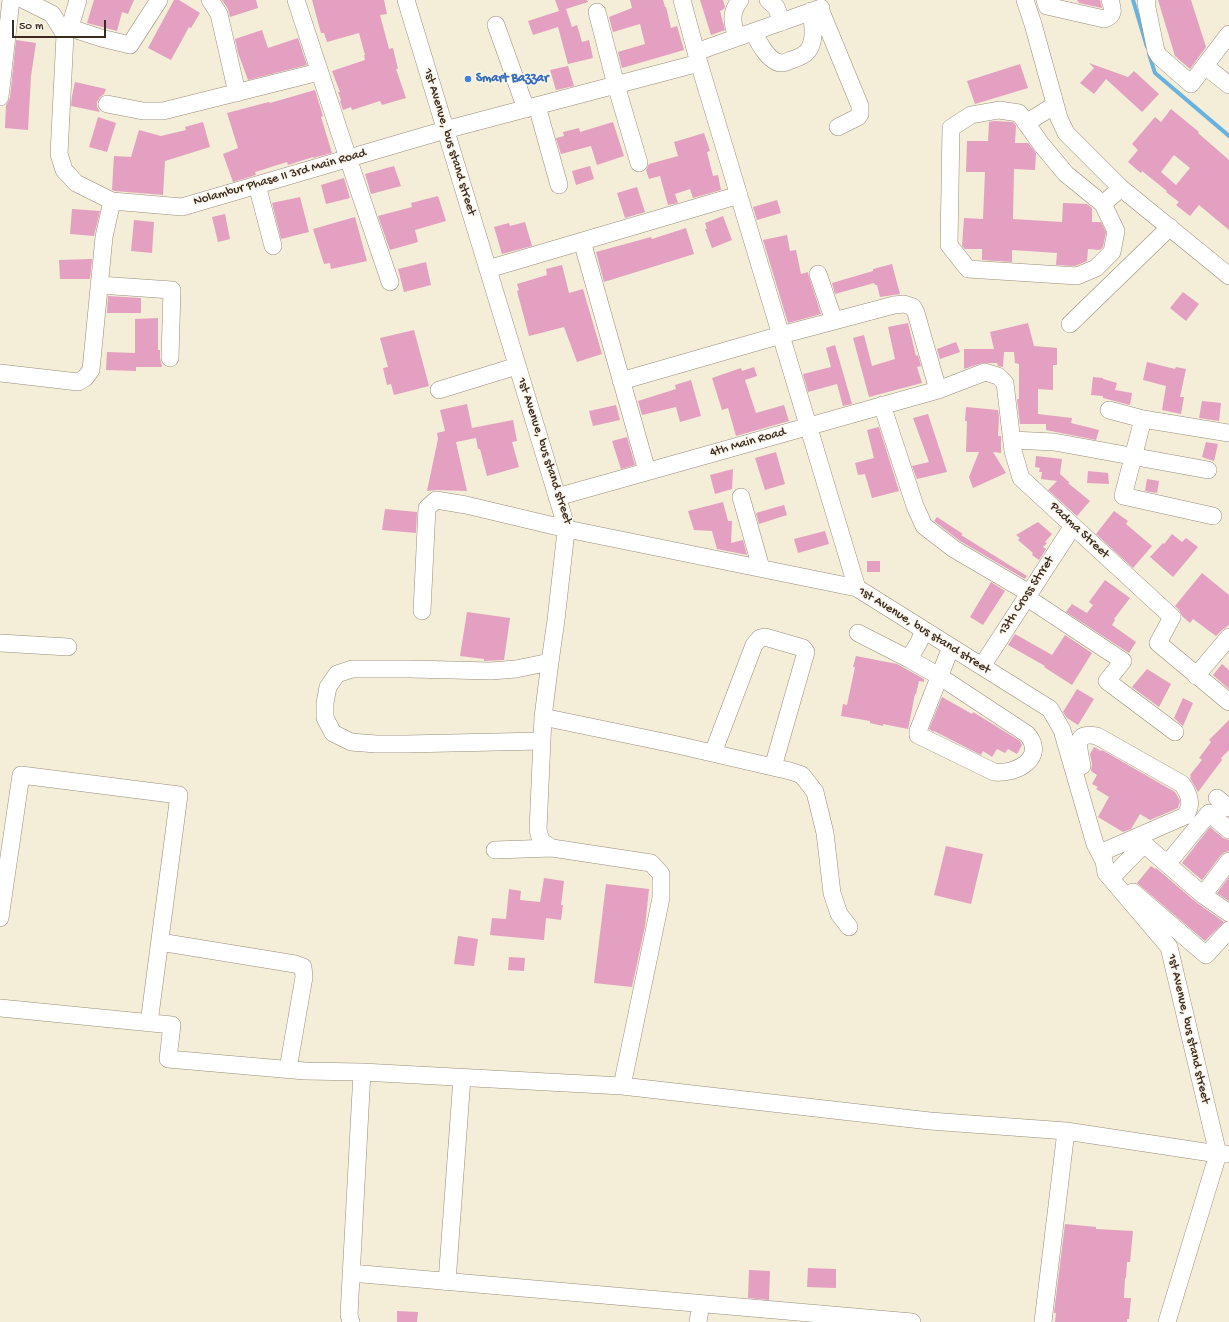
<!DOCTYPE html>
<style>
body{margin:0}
#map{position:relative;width:1229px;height:1322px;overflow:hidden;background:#f4edd7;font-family:"Gochi Hand",sans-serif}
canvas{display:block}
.scale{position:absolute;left:12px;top:20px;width:94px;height:18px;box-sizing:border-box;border:2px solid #3b2a1e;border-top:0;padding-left:5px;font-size:12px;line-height:14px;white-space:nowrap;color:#3b2a1e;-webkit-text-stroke:3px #fbf7ec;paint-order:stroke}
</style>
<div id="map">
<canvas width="1229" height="1322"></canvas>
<div class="scale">50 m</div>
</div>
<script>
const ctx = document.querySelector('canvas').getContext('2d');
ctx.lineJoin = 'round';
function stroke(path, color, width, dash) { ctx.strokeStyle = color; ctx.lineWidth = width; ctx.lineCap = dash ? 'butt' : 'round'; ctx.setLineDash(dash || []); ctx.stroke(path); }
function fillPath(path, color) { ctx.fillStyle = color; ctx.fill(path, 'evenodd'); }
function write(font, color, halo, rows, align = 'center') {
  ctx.font = font + ' "Gochi Hand",sans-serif'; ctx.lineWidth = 3; ctx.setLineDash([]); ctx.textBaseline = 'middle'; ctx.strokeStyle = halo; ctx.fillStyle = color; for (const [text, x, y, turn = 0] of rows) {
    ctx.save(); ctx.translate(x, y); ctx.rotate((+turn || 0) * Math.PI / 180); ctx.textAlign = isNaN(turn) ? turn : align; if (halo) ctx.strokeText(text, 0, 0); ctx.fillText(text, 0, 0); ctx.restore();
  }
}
stroke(new Path2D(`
 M1133,0L1147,47
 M1149,54L1155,73L1229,136`), '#68b2e0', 4);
fillPath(new Path2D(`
 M94,0H134L128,14L122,12L117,31L87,23Z
 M174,0H179L200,13L191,28L189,27L171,60L148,48Z
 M222,0H256L258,8L230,17L228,9Z
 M312,0H384L387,14L380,15L389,49L393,48L398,69H396L406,98L382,105L380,101L352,110L351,107L343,110L340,101L341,100L338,92H340L332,71L365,60L364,55H365L359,33L327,42L324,33H321Z
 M555,0H587L588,2L566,9L572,27L577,25L582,42L589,40L593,58L568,64L558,27L533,35L528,21L559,11Z
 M630,0H663L665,7H666L671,28L677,26L684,50L622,68L618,52L645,44L640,24L613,32L609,17L632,8Z
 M700,0H723L725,7L724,9L720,11L725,30L711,35Z
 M1077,0H1100L1102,8L1079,3Z
 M1158,0H1191L1206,47L1190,69L1175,56Z
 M262,30L268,48L298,38L307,65L248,80L238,53L235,39Z
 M16,40L36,43L31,76L28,130L5,128L6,105L10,98Z
 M1089,63L1128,77L1134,71L1159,94L1142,112L1106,79L1094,94L1080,83L1094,68Z
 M1020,64L1028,88L975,104L967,81Z
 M568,66L574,86L556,90L550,70Z
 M75,82L106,89L104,94L100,97L97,102V107L100,112L71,106L72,96Z
 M315,90L323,116L321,117L332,153L313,158V157L288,165L287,162L255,172L256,175L233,182L223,154L238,148L227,113L269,102L270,103Z
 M1171,109L1199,132L1198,133L1229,160V230L1199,205L1190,216L1176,205L1179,202L1166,192L1167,191L1142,171L1141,173L1128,162L1138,150L1132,144L1155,117L1161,122ZM1174,155L1190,168L1176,185L1161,172Z
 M98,117L116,123L107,152L89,147Z
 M994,121L1013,122L1016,126L1015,143H1028L1036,153L1035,170L1014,169L1013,219L1062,222L1063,203L1087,204L1092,208V222H1101L1106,232L1103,247L1100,250L1088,249L1087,261L1075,266L1056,265L1057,253L1012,250V262L982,260V249H965L962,246L964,218L983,219L985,172H966L967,141H988L989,122Z
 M203,122L210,147L165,161L163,195L115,191L112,190L114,156L131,157L139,130L161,136L186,130L185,127Z
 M613,122L624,156L597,165L591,146L561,154L556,138L564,136L563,132L579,128L580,132Z
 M704,133L710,151L707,152L713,176L718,175L721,190L693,198L690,189L675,194L678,203L668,205L660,176L649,179L646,170L649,164L678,156L674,142Z
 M394,166L401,186L371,194L365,174Z
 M590,166L594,179L576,185L572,171Z
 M344,178L350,198L326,204L321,185Z
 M637,187L645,212L625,218L617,193Z
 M438,196L446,221L415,230L418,242L390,250L378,216L412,207L411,203Z
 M300,197L309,232L281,239L272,203Z
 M777,200L781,213L757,220L753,207Z
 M72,209L100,211L94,236L70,234Z
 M225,214L230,239L218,242L212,217Z
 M723,216L732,240L712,248L705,229H707L705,223Z
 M355,217L367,261L331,269L330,263L324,264L313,229Z
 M134,220L154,222L152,253L131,251Z
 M525,222L532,246L502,254L494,227L509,223L510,226Z
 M686,228L694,254L604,282L596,252L651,237L652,239Z
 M787,235L790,251L796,250L801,274L808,272L809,277L821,314L788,323L763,240Z
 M92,259L90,279H60L59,260Z
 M426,262L431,285L404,292L398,269Z
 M892,264L900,294L880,297L877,285H875L874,283L835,294L832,283L873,271V269Z
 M562,265L569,293L583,289L602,354L577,362L564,327L529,336L517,291L519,290L517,284L547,275L546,269Z
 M1183,292L1199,304L1186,321L1170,308Z
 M108,296L141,298V313H107Z
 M158,318V350H160V358L162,367H136V371L106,370L107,352L135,353V319Z
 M908,323L916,356L918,355L921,366L917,367L922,383L869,397L853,338L864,335L872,366L895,359L888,327Z
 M1028,323L1034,346L1057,348V365H1053V390L1038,389V414L1072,418L1071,423L1099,430L1096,440L1046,430V424H1020L1017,399H1019V364L1015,363L1014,352H1004L1003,367L998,366L997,363H982L964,369V349H994L990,332Z
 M414,330L429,386L394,395L391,384L387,385L383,368L388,367L380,338Z
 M956,342L960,352L940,359L937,349Z
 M835,345L852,404L843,406L837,384L808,392L803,374L831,367L826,348Z
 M1147,362L1175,369L1176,367L1186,369L1180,397H1184L1181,414L1162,410L1166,386L1143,380Z
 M754,367L757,376L745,380L756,413L784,405L789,421L736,436L728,408L722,410L712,378L741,368L742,371Z
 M1093,377L1103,378V379L1117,383L1115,390L1132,393L1130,405L1103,398V396L1091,395Z
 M691,380L701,416L680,422L676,407L642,415L638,401L676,389L675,385Z
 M1202,401L1221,403L1219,421L1199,418Z
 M467,404L472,428L513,420L517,441L512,442L519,467L487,476L480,449H478L476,438L456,442L467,491L437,490L427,491L438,439L437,433L445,431L440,410Z
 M616,405L620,420L593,426L589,411Z
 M966,407L998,410L999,417L998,436H1001V453L993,452L1006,473L973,488L969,477L979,452H966L967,421H965Z
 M928,414L947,472L917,479L912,466L929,462L913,418Z
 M879,427L899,491L872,498L865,474L858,475L855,463L874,458L867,430Z
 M627,437L635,465L621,469L612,441Z
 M1206,442L1218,444L1214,461L1202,457Z
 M776,452L785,484L765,490L755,458Z
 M1036,456L1062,459L1060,474L1070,483H1068L1090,501L1077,516L1048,490L1057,481L1041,479L1042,472H1039L1040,468L1035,467Z
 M733,469L732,489L715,494L710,475Z
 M1088,471L1108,473L1109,484L1087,483Z
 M1147,479L1159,481L1157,493L1145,491Z
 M723,502L728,521H732L731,543L743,540L747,555L717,549L712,531L694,530L688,511Z
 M784,505L787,515L759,524L756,513Z
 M385,509L417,512L416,533L382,530Z
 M1114,511L1128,521L1126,524L1152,546L1133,568L1096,534Z
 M937,517L963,534L961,535L1027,576L1025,579L960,541L934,521Z
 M1038,522L1052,534L1045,542L1047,543L1043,547L1046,549L1039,560L1032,555L1033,553L1018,540L1020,538L1016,535Z
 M825,531L829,544L798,553L794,539Z
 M1172,534L1182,542L1186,538L1198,547L1173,577L1150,557L1163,543L1164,544Z
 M867,561H880V572H867Z
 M1202,573L1229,595V625L1222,630L1216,636L1193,619L1190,623L1182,616L1179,610L1175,606Z
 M1105,580L1130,598L1114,619L1115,620L1112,625L1136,642L1129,653L1066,612L1072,604L1087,613L1093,605L1089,602Z
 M991,582L1005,591L983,625L970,617Z
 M467,612L510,618L504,660L484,661V659L460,656Z
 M1015,634L1052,655L1065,635L1092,653L1072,685L1044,667L1045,666L1008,645Z
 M856,656L897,664L924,679V682L919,681L916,694H915L908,729L883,724V726L870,723V721L841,716L843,704L847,705L855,667H853Z
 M1222,664L1229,670V689L1213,675Z
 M1147,669L1171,684L1159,707L1132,687Z
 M1077,689L1094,699L1078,725L1067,718L1063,712Z
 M942,697L972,714L973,712L1020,741L1022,745L1017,754L1008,749L1005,753L997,749L992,757L983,751L981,755L934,731V732L929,729Z
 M1183,698L1193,703L1183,726L1174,718Z
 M1229,720V750L1221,758L1222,760L1198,792L1190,778L1191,776L1190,775L1202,760L1199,758L1211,742L1209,740Z
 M1094,747L1101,751L1102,750L1175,792L1180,801L1178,808L1150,820L1140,814L1131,829L1123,832L1098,817L1109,797L1096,789L1098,787L1092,784L1097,775L1091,771L1092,764L1090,754Z
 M1210,827L1223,838L1229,840V851L1225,852L1221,855L1202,880L1182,863Z
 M946,846L983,854L971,904L934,895Z
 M1151,866L1155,869L1156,868L1197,903L1224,922L1205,941L1137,883Z
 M1229,877V901L1217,893Z
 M544,878L564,881L561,905H563L561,920L546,918L544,940L490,935L492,918L506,919L509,889L521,891L520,900L540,902Z
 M606,884L649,889L645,926L632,987L594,983Z
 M458,936L478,939L474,966L454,964Z
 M509,957L525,958L524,971L508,970Z
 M1065,1224L1096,1227V1229L1133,1231L1130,1262H1127L1126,1278H1125L1124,1298H1131L1129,1319H1127V1322H1055L1056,1313H1054Z
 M808,1268L836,1269V1288L807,1287Z
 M749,1270L770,1271L769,1300L748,1298Z
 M397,1311L418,1312L417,1322H397Z`), '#e3a0c1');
const minor = new Path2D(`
 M24,0L52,14L65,35L59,154L64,170L76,183L112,201L182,207L445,130L699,63
 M210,0L219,14L237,93
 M296,0L348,158L390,282
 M406,0L567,529L565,540L556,620L550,662L516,669L491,671L411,669H352L337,674L328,687L325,703V718L333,733L351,742L376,744H406L542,741
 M682,0L699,63L857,588
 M768,0L776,7L782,22
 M1025,0L1033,24L1059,118L1066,133L1121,188L1229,276
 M1045,0L1047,6L1104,19C1115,16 1113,9 1110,0
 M1147,0L1146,3L1156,51L1159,56L1191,84L1229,34
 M820,9L860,106V114L858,117L838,127
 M597,12L616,85L639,163
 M58,24L101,38L130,45L159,0
 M496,25L526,109
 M70,27L78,0
 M754,32C758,42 769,63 782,63C786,63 790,60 794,59C797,58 800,57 803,55C817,47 813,24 811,11
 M737,37C732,23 730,13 740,0
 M696,52L821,8
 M1205,66L1229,85
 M0,97L11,0
 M107,104L143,111H163L319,72
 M537,106L559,185
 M1026,123L1055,105
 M257,185L273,246
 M1103,204L1066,174L1041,144L1019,113L999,110L971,115L951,128L949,245L968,269L1077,276L1096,268L1112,252L1116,231L1103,204L1121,188
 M582,241L647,471
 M488,269L739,195
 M818,274L834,321
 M99,285L172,290L170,358
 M1070,324L1170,227
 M0,373L78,382L85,378L91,370L104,237L112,201
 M621,381L781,335L894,305L904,304L913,307L916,313L938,390
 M439,390L517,366
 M882,405L915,506L924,526L954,549L1029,593
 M1109,410L1143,419L1229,433
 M1143,419L1123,496L1213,516
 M1012,440L1054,442L1208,470
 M557,497L938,390L985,372L998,376L1005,383L1013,451L1021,478L1172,617L1158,643L1229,702
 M741,497L761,568
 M1026,597L1123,661L1107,681L1175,732
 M422,611L427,508L436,500L466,505L567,529L857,588L1050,709L1062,730L1095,844L1104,861L1106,873L1169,947L1218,1154L1167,1322
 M924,630L919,642L909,659L939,676L1027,734C1047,757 1017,775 994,772L918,735V731L951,647
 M858,633L909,659
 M0,643L68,647
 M550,662L543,717L538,830L541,841L552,848L651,863L661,874V898L622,1086
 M982,666L1073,526
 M1196,676L1229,637
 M543,717L673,744L790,771L802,775L815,792L825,833L832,893L839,914L849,927
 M713,753L754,645L760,638L765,637L803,648L806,652L773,767
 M1080,766H1082C1079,749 1072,731 1097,736L1182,784C1190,795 1193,805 1185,816L1100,853
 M1217,798L1229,808
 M495,850L552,848
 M1168,863L1209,813L1229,830
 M1111,878L1144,844L1203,895L1229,913
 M1133,892L1206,955L1229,930
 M1203,895L1229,861
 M0,918L21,775L179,795L149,1023
 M160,942L295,964L303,967L304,977L288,1069
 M0,1008L172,1025L168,1059L305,1071L362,1072L622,1086L930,1121L1066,1131L1218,1154H1227
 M351,1273L912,1322
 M447,1282L462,1078
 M351,1322L349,1315L362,1072
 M698,1322L701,1304
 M1043,1322L1066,1131`);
stroke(minor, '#988c7a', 18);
stroke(minor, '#fff', 17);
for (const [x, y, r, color] of [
 [468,79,4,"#3f7fe0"]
]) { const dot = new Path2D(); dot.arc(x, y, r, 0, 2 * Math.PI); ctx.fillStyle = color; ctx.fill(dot); stroke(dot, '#fbf7ec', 1.5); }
write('bold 13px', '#366cbe', '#fbf7ec', [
 ["Smart Bazzar",476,79]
], 'left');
write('13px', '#3b2a1e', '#fbf7ec', [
 ["1st Avenue, bus stand street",449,142,73],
 ["Nolambur Phase II 3rd Main Road",280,178,-16],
 ["4th Main Road",748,443,-16],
 ["1st Avenue, bus stand street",544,451,72],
 ["Padma Street",1079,531,43],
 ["13th Cross Strret",1027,596,-57],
 ["1st Avenue, bus stand street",924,631,32],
 ["1st Avenue, bus stand street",1188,1029,77]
]);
</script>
